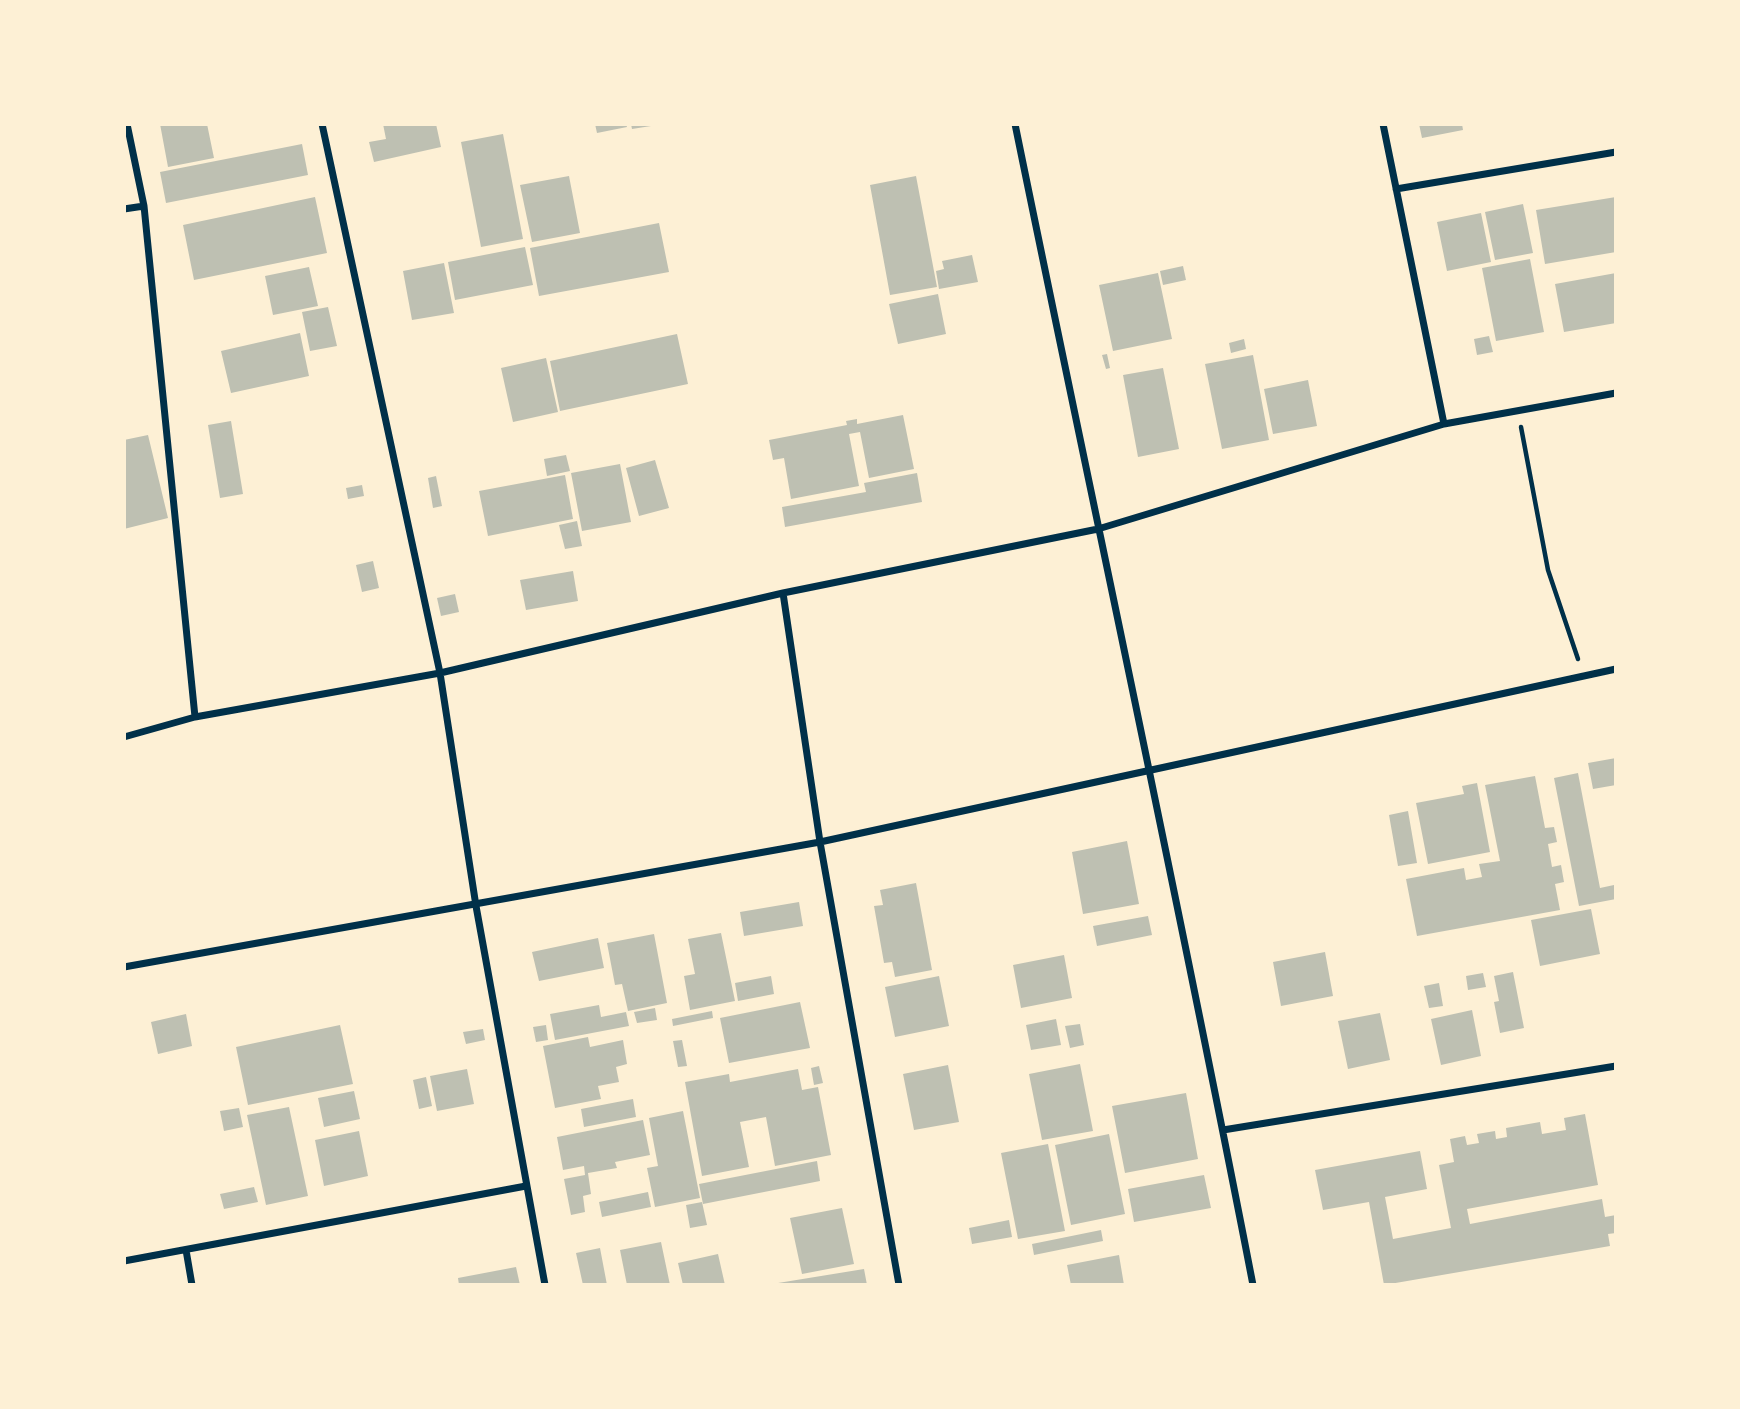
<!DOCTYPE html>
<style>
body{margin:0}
#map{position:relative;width:1740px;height:1409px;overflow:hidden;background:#fdf0d5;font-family:Raleway,sans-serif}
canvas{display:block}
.frame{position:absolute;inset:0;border:126px solid #fdf0d5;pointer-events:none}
</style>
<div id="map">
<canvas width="1740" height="1409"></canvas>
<div class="frame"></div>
</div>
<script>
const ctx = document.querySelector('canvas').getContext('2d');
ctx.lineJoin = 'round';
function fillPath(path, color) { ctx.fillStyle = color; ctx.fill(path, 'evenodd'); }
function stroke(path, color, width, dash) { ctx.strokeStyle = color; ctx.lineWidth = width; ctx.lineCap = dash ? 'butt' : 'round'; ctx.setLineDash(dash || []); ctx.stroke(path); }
fillPath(new Path2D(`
 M160,124H207L214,158L168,167Z
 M383,124H436L441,147L374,162L369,142L386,139Z
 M595,124H626L627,127L597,133Z
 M631,124H651V126L632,129Z
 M1419,124H1462L1463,130L1422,138Z
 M503,134L523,239L481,247L461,142Z
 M302,144L308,175L166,203L160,172Z
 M569,176L580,233L532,242L520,185Z
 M916,176L937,287L890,295L870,185Z
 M315,197L327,253L194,280L183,225Z
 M1616,197V252L1545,264L1536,210Z
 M1523,204L1533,253L1495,260L1485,212Z
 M1481,213L1491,262L1447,271L1437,222Z
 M659,223L669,272L539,296L530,248Z
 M525,247L533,285L455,300L448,262Z
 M972,255L978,282L939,289L936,271L944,269L942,261Z
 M1530,259L1544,332L1496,341L1482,268Z
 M444,263L454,313L412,320L403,271Z
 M1183,266L1186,280L1163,285L1160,271Z
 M309,267L318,306L273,315L265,276Z
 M1158,273L1172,339L1113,351L1099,285Z
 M1616,273V323L1564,332L1555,284Z
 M938,294L946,334L898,344L889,304Z
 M328,307L337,346L310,351L302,312Z
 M300,333L309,376L231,393L221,351Z
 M677,334L688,384L560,411L550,361Z
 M1489,336L1493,352L1477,355L1474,339Z
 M1244,339L1246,349L1231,353L1229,343Z
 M1107,354L1110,368L1106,369L1102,355Z
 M1253,355L1269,440L1222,449L1205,364Z
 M546,358L558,412L513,422L501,368Z
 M1163,368L1179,449L1138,457L1123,375Z
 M1308,380L1317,426L1273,434L1264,389Z
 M903,415L914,469L869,478L860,432L849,434L859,486L791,499L784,458L773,460L769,440L847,425L846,421L857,419V424Z
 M231,421L243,494L220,498L208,425Z
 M148,435L168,518L124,529V440Z
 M566,455L570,471L547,476L544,459Z
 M655,460L669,508L639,516L626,468Z
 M620,464L631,522L582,531L571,473Z
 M917,473L922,502L785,527L782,507L866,492L864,483Z
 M565,475L573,519L488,536L479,491Z
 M436,476L442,506L433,508L428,478Z
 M362,485L364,496L348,499L346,488Z
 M577,521L582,546L565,549L559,525Z
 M373,561L379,588L362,592L356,565Z
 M573,571L578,601L526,610L520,580Z
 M455,594L459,612L441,616L437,598Z
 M1616,758V785L1593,789L1588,763Z
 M1578,773L1600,888L1614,885L1616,893V899L1579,906L1554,778Z
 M1535,776L1545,828L1554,827L1557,842L1548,844L1552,867L1561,865L1564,882L1555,884L1560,910L1417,936L1406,879L1464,868L1466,880L1482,877L1479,864L1500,861L1485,785Z
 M1477,783L1490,852L1428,864L1416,803L1464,794L1462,786Z
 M1408,811L1417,863L1398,866L1389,815Z
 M1127,841L1139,904L1083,914L1072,852Z
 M916,883L932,970L895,977L892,962L884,963L874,906L883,905L880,890Z
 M799,902L803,926L744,936L740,912Z
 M1591,909L1600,954L1540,966L1531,920Z
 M1148,916L1152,935L1097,946L1093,926Z
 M721,933L735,1001L690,1010L684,976L695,974L688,939Z
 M654,934L667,1003L628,1011L622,984L615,985L607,943Z
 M598,938L604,968L539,981L532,952Z
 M1325,952L1333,996L1281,1006L1273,962Z
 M1064,955L1072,998L1021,1008L1013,965Z
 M1513,972L1524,1028L1500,1033L1494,1002L1499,1001L1494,976Z
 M1483,973L1486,987L1468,990L1466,976Z
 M771,976L774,994L738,1001L735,983Z
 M939,976L949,1026L895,1037L885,987Z
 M1439,983L1443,1006L1429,1008L1424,986Z
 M800,1002L810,1048L729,1063L720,1018Z
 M599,1005L601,1017L626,1012L629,1026L555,1040L550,1014Z
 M655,1008L657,1020L637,1023L634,1012Z
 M1472,1010L1481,1056L1441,1065L1431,1019Z
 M712,1011L713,1018L673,1026L672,1019Z
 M1380,1013L1390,1060L1348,1069L1338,1021Z
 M186,1014L192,1046L158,1054L151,1022Z
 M1056,1019L1061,1045L1031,1050L1026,1025Z
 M1080,1024L1084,1045L1070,1048L1065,1026Z
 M340,1025L353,1084L248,1105L236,1047Z
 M546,1025L548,1040L536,1042L533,1027Z
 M483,1029L485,1040L466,1044L463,1032Z
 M588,1037L590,1047L623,1040L627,1064L616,1067L619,1082L598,1086L601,1099L555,1108L543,1046Z
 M682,1040L687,1066L678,1067L673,1041Z
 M1080,1064L1093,1131L1042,1140L1029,1074Z
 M948,1065L959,1122L914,1130L903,1074Z
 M819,1066L823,1083L814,1085L811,1068Z
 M467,1069L474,1104L437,1111L430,1076Z
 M798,1069L802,1090L818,1087L831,1155L775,1166L766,1117L740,1122L749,1167L702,1176L685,1082L729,1074L730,1082Z
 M426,1077L432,1106L419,1109L413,1080Z
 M354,1091L360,1119L324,1127L318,1098Z
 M1186,1093L1198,1159L1125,1173L1112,1106Z
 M633,1099L636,1117L584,1127L581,1109Z
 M289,1107L308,1196L266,1205L247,1115Z
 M239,1108L243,1127L224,1131L220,1111Z
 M683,1111L700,1198L655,1207L647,1168L658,1166L649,1118Z
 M1585,1114L1598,1185L1467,1209L1470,1224L1602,1199L1605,1217L1616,1215V1233L1608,1234L1610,1246L1384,1285L1369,1202L1323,1210L1315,1170L1420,1151L1427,1189L1385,1197L1393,1239L1451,1228L1439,1165L1454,1162L1450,1139L1465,1136L1467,1145L1479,1143L1477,1134L1495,1131L1496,1139L1507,1137L1506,1128L1540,1122L1542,1134L1566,1130L1564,1118Z
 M643,1120L650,1155L615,1162L617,1168L588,1173L591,1194L583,1196L585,1212L571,1215L564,1179L585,1175L584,1166L563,1170L557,1137Z
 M359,1131L368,1176L324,1186L315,1140Z
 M1109,1134L1125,1214L1071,1225L1055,1145Z
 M1048,1144L1065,1231L1018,1239L1001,1153Z
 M817,1161L820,1181L703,1204L699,1184Z
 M1204,1175L1211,1208L1134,1222L1128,1189Z
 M254,1187L258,1202L224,1209L220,1194Z
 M648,1192L651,1207L602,1217L599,1202Z
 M702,1202L707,1225L690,1228L686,1205Z
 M842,1208L854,1264L802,1274L790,1218Z
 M1009,1220L1012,1237L972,1244L969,1228Z
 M1101,1230L1103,1241L1034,1255L1032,1244Z
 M661,1242L670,1285H627L620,1250Z
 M600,1248L607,1285H583L576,1253Z
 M718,1254L725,1285H683L678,1263Z
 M1119,1255L1124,1285H1071L1067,1265Z
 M516,1267L520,1285H459L458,1278Z
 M864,1269L867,1285H778V1283Z`), '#bec0b2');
stroke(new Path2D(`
 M1521,427L1548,570L1578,659`), '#003049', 4.5);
stroke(new Path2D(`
 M127,124L144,206L195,717
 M322,124L440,673L476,906L545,1285
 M1015,124C1094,511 1178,897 1253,1285
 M1383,124L1444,424
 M1396,189L1616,152
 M124,209L144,206
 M783,593L820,842L899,1285
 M124,737L195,717L440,673L783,593L1098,529L1444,424L1616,393
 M124,967L820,842L1616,669
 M1223,1130L1616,1066
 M186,1250L192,1285
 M124,1261L526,1186`), '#003049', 7);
</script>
